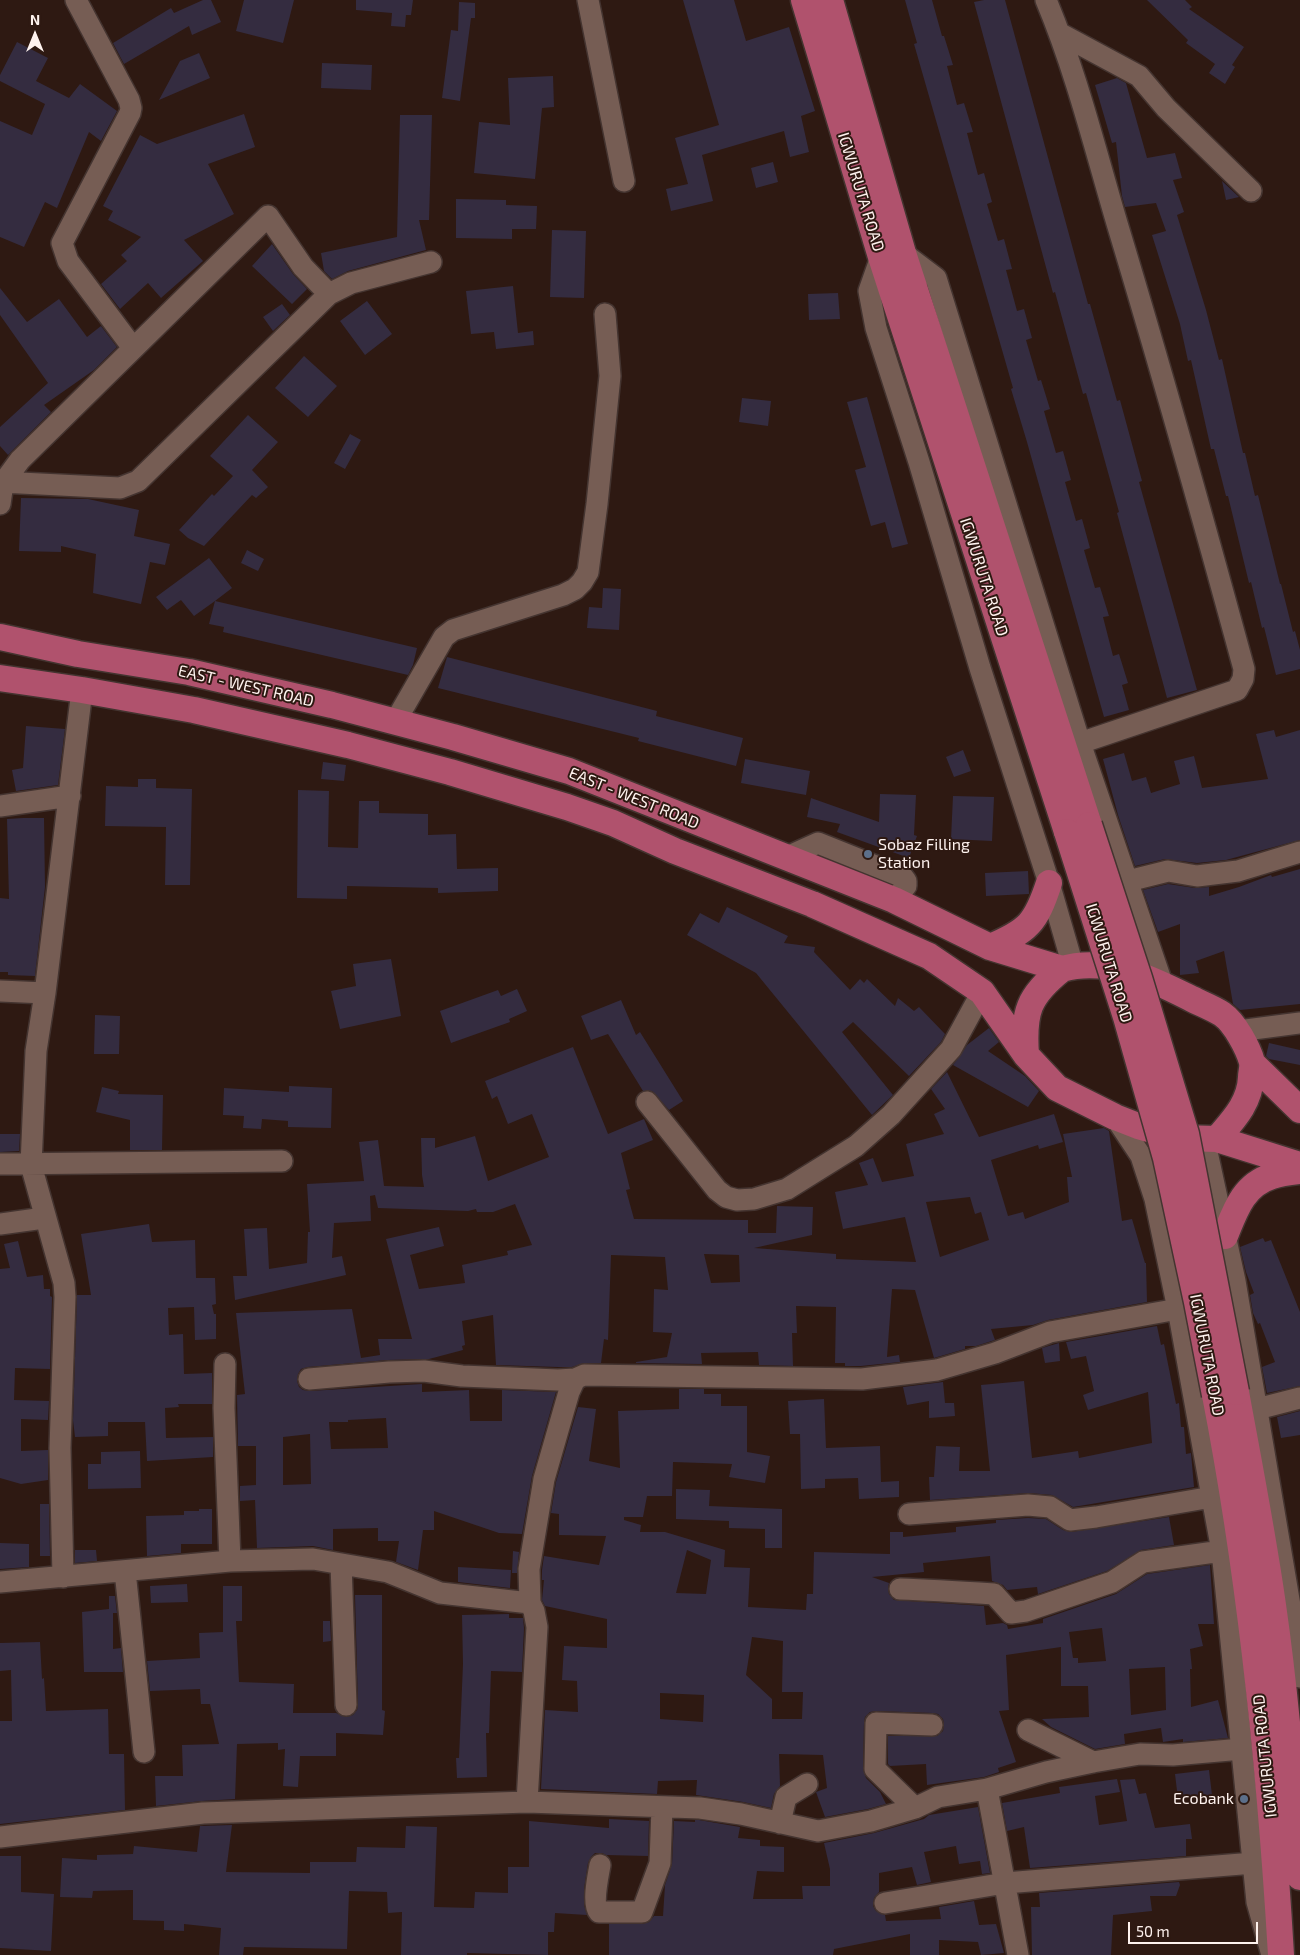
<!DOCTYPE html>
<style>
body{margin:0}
#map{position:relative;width:1300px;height:1955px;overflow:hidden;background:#2e1912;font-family:"Exo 2",sans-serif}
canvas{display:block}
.north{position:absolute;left:10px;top:10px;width:50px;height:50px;-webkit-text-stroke:4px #2e1912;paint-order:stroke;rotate:0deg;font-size:14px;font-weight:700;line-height:20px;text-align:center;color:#fef2ee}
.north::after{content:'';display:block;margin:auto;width:18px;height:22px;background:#fef2ee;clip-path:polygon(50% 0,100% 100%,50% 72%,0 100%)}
.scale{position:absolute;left:1128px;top:1922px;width:130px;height:22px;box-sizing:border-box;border:2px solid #fef2ee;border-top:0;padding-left:6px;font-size:15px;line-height:18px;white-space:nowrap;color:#fef2ee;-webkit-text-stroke:4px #2e1912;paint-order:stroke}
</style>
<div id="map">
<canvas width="1300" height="1955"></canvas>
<div class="north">N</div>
<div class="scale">50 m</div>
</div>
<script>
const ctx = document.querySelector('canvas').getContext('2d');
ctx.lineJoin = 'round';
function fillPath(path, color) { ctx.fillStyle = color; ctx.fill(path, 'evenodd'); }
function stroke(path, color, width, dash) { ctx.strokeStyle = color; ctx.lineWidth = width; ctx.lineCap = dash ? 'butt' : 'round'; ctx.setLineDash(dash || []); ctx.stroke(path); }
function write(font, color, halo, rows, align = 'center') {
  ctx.font = font + ' "Exo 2",sans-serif'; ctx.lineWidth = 4; ctx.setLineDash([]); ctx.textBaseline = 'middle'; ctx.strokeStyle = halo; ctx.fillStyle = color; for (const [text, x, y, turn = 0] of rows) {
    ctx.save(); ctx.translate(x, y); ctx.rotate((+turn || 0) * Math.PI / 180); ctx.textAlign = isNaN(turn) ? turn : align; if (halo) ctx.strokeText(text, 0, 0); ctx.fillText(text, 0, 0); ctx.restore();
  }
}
fillPath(new Path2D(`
 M203,0H211L221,22L192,35L189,26L124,64L113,43L171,8L174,13Z
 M244,0H294L283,43L236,31Z
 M356,0H413L411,15H406L405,27L391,26L392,13L356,10Z
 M683,0H734L746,41L789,27L815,111L801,116L809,152L790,157L784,131L702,155L713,201L671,211L666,189L688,184L675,138L719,125Z
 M905,0H932L942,36H944L953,65L947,66L957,105L964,103L973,132L967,133L978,175L984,173L992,202L987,204L998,241L1004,239L1012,269L1006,270L1017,311L1024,309L1032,338L1026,340L1038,381L1041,380L1050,409L1044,411L1056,453L1063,451L1071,480L1065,482L1076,521L1082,519L1090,548L1084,550L1095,588L1100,587L1109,616L1103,617L1113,656L1119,654L1128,683L1122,685L1129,710L1104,717L1027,442L1011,389L1013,388L914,44L917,43Z
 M984,0H1005L1088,304H1090L1117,401L1120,400L1142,481L1139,482L1197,690L1167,698L1117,513L1119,512L1086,393L1083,394L1055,292L1053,293L974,2Z
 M1147,0H1185L1192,7L1189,9L1244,47L1232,65L1235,67L1225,84L1209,73L1215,64L1186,43L1188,40Z
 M459,2L475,3V18H471L460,101L442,98L451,30L458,31Z
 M17,42L48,58L36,81L69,98L80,84L117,111L101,141L89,132L57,208L45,202L24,247L0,237V121L32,135L45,104L0,81V75Z
 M199,53L210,78L159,100L180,61Z
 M322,63L372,65L371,90L321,88Z
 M553,76L554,107L542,108L535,179L474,173L479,122L510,125L508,78Z
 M1117,78L1126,83L1147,158L1175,153L1182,178L1173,180L1184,212L1177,215L1206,310L1219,360L1222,359L1243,453H1245L1255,496L1258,495L1280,584H1281L1293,632L1295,631L1300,650V669L1276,675L1264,627L1262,628L1251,582L1249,583L1228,496H1226L1214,449H1211L1191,360L1188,361L1180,324L1152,235L1166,231L1156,203L1125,207L1122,196L1116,142L1112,143L1095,85Z
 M244,114L255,147L208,164L234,214L184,240L203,261L161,298L148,283L120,309L101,284L127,261L121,255L141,237L108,220L113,211L103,206L140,135L157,144Z
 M400,115H432L429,220H419L426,250L348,271L332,279L324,271L321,253L397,237Z
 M773,162L778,182L756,188L751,168Z
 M1222,181L1239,197L1226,200Z
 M456,199L506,200V205L537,206L536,229H512V239L456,238Z
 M552,230L586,231L584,298L550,297Z
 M272,244L293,274L307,289L292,304L252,266Z
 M513,286L518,333L533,331L534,345L496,349L494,332L471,334L466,291Z
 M0,288L27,322L59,299L87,337L101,326L117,347L94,370L44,405L51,412L8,455L0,446V427L48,383L0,315Z
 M838,293L840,319L809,320L808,294Z
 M367,301L392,334L365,355L340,321Z
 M282,304L290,315L273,331L263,317Z
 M304,356L337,386L308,417L275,388Z
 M867,397L908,544L892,548L885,522L871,526L855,470L866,467L847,402Z
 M742,398L771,401L768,426L739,422Z
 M248,415L278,442L252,470L268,487L256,498L252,495L204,546L188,538L179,530L212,494L214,496L233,476L210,456Z
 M350,434L361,440L345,469L334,463Z
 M21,498L88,499L139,510L134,536L170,544L165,565L150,562L141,604L93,593L96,554L61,546V552L19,551Z
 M247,550L264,559L258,571L241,563Z
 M209,558L232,588L215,601L417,648L413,665L408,675L223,632L224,627L209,624L215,601L194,616L181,600L167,610L156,597Z
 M603,588L621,589L619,630L587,628L589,607L602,608Z
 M447,657L657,711L656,716L743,738L736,766L638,741L639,738L438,688Z
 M26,726L65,729L58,785L16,791L12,770L23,768Z
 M1274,730L1276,737L1300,730V840L1226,860L1197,863L1165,859L1135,866L1118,815L1103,759L1124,753L1132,781L1146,777L1151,793L1180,784L1174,761L1194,756L1202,788L1268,779L1256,734Z
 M963,750L971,771L954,777L946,757Z
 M745,759L810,771L806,795L741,783Z
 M323,762L346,765L344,781L321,779Z
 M138,779H156V788L192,789L190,885H165L166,827L105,826L106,786L138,787Z
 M298,790L329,791L328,847L358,848L359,801H379V813L428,814V835L456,834L457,869L498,868V891L438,893V888L347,886V899L297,898Z
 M880,794L916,795L914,835L917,836L909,858L837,832L840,824L807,817L811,798L879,822Z
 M953,796L994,797L992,841L951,839Z
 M23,818H44L45,887L35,976L8,975V972H0V898L9,899L7,819Z
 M1300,869V1004L1240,1010L1233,1004L1224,951L1196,961L1199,973L1180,975V924L1158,932L1143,890L1168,884L1195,888L1209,887V896L1239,887L1271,875L1272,877Z
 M1028,871L1029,894L986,896L985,873Z
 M727,907L788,936L784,943L815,947L814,952L850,990L860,979L864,983L867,979L895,1006L898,998L914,1011L919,1007L945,1034L941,1042L909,1076L853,1022L842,1032L893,1095L872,1115L756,973L687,935L700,913L719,923Z
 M391,959L401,1016L340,1029L331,991L356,986L353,964Z
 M517,989L527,1011L509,1019L510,1022L451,1043L440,1011L498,990L501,996Z
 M621,1000L636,1035L640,1032L683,1101L669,1110L652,1091H643L608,1034L591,1040L581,1016Z
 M95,1015L120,1016L119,1054H94Z
 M989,1028L999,1042L988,1051L1025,1076L1039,1091L1028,1107L953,1065L967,1045Z
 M1269,1043L1300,1050V1065L1269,1059L1266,1056Z
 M573,1047L608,1134L644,1119L653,1140L621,1153L630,1189L626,1190L634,1219L748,1220V1233H776L777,1206L813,1207L812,1235L754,1248L836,1254V1259L916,1262L905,1217L843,1229L835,1192L868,1185L859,1163L873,1158L882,1182L914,1176L906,1144L944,1134L934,1114L945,1109L931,1089L947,1072L979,1137L1054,1114L1063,1142L1039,1149L1038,1145L991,1160L1008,1216L1023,1212L1025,1219L1069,1202L1067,1177H1072L1063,1134L1104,1128L1109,1131L1122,1221L1132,1219L1145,1263H1146L1147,1302L1048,1320L1033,1325L991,1329L995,1340L976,1346H965V1349L934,1358L915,1290L892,1289L887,1357L899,1355L900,1362L861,1366H845V1363H835L836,1307L796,1306L797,1333H792L793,1366L759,1365L758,1352L701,1353L702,1364L636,1363V1362L667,1357L672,1333L653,1332L654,1289L668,1290L665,1257L611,1255L608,1340L604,1339L601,1363H584L572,1367H558L496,1365L493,1315L462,1321L465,1345L462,1346L463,1350L429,1359L388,1360L308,1367L301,1369L298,1374L297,1381L299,1387L303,1390L310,1391L422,1384V1392L469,1390L470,1421H502V1390L556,1392L532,1476L522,1534L499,1533L434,1511V1530H423L418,1570L396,1562L399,1541H378V1528L333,1529V1550L313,1546L257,1548L255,1500L240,1501V1486L256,1485V1446H238L237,1395L245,1394L236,1313L352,1309L361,1358L380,1355L378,1339H412L386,1239L439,1227L444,1246L410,1255L419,1289L465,1283L462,1265L508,1255L507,1251L532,1245L515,1204L493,1212H477L476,1209L468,1211L378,1208L375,1195L370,1196L371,1221L334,1223L332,1258L342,1256L346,1275L235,1300L233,1276H247L244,1229L267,1228L269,1269L307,1263L308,1232H310L307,1184L364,1181L359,1142L378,1140L384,1186L424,1187L422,1175L421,1138H435V1148L475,1136L488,1181L549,1157L532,1114L508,1124L497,1096L492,1099L485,1081ZM970,1197L975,1214L981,1212L989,1240L940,1257L926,1202ZM704,1254L739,1255L740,1282L711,1283ZM386,1418L388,1448L331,1449L329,1422H348V1420ZM310,1434L311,1484L283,1485V1437Z
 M289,1086L332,1088L331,1128L288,1127V1121L262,1119L261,1129L243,1128L244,1116L223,1115L224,1088L289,1092Z
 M102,1087L119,1091L118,1094L163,1095L162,1150H130V1120L96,1112Z
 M0,1134H20L19,1151L0,1152Z
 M149,1224L152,1242L195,1240L196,1278H215L216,1304L212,1305L214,1314H216V1339L195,1340L194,1307L168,1308L169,1335L183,1334L184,1374L212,1373V1404H178L179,1407L165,1408L166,1438L213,1437V1457L147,1461L145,1422H108V1436L75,1437L73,1420L77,1295H91L81,1234Z
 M1263,1238L1265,1242L1271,1240L1300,1312V1386L1267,1393L1262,1367L1275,1362L1260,1323L1258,1324L1253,1313L1250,1295L1254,1293L1246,1272L1240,1247Z
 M18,1241L27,1277L43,1275L44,1289H50V1296L52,1297L50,1369L15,1368L14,1400L49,1401L48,1420L21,1419V1451L48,1450V1480L21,1484L0,1478V1269L10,1268L4,1244Z
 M1157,1326L1161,1345L1164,1344L1176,1404L1179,1403L1181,1427H1184L1186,1454L1191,1453L1194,1487L1073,1507L1052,1495L1029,1493L930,1500L929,1477H934L936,1446L960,1447L959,1471H990L981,1385L1024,1381L1032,1458L1078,1451L1079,1458L1152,1443L1148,1392L1088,1410L1083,1395L1094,1391L1086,1356L1071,1359L1066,1342Z
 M1059,1343L1060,1361L1045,1363L1042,1348Z
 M943,1382L945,1403H954L955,1416L929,1418V1401L907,1405L903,1387Z
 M679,1389H704V1394H721V1406H747V1452L770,1456L765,1483L729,1477L732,1464L673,1462L672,1496H647L643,1517H624V1520L641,1525L640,1532H665L725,1550L724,1567L750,1568L748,1607L806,1610L807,1594H813L814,1552L890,1554V1532H903V1537L956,1532V1527L996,1523V1520L1028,1518L1046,1519L1063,1530L1071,1532L1169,1517L1174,1545L1141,1550L1107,1571L1038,1594L1037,1587L1007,1590L1003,1585L992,1581L990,1556L923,1563L924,1572L872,1577L889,1583L888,1588L889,1594L894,1600L984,1606L986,1625L1003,1623L1007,1625L1008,1629L1043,1623V1619L1116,1594L1147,1574L1210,1565L1214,1624H1198L1203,1646L1190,1649L1192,1669H1190L1191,1707L1218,1700L1228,1738L1183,1742V1739L1163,1742L1161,1728L1124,1734L1125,1744L1095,1749L1051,1727L1042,1719L1089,1717L1088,1686H1061V1647L1006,1655L1009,1710L999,1711L1016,1762L998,1768L999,1772L984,1777L927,1785L926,1764L890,1766L888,1764V1736H937L943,1731L944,1725L943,1719L938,1714L932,1713L876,1711L870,1712L865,1717L864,1723L863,1769L866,1778L880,1792L886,1804L868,1809L825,1817L816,1792L827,1788L823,1755L779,1754L780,1786L774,1794L771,1808L743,1802L696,1795L697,1780L658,1781L657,1794L541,1789L545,1710L578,1712L577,1681L562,1680L564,1646L607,1648V1619L545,1606L542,1600L544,1580H542V1570L544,1556L599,1565L606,1536L559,1535V1514L551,1513L556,1482L578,1407L596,1409L589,1461L620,1468L618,1411L679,1409ZM687,1550L711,1560L706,1594L676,1593ZM1102,1628L1106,1661L1078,1663V1658H1073L1069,1632ZM752,1637L783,1641L782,1692H803L802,1719H772V1699L746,1675ZM1165,1667L1166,1710L1131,1715L1129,1669ZM660,1693L704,1695L703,1722L660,1719Z
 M824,1399L826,1448L880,1446L881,1482L899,1481V1497L859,1499L858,1478L825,1479V1488L801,1489L800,1434H790L788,1401Z
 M1300,1411V1435L1281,1438L1277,1417Z
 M140,1451L141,1488L88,1489V1464H101V1452Z
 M676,1489L710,1490L709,1506L782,1509V1548H765V1529L729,1528V1521L676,1519Z
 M40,1504H49L50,1556H40Z
 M199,1509H212V1544H181V1553L147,1556L146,1516L184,1515V1511H199Z
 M0,1543L29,1544V1567L0,1569Z
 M75,1550H96L97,1561L75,1563Z
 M513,1551L519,1552L517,1573H512Z
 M458,1567L511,1570L510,1588L458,1582Z
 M187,1584L188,1602L151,1603L150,1586Z
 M223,1586H242V1621H236L239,1682L294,1684L293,1713H336L346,1717L353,1715L357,1710L358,1705L355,1595H382V1710L385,1711L383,1735L336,1733V1756H300L298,1787L283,1786L285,1749L278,1750V1743L237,1744L235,1799L202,1801L156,1806L155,1776H183L182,1745L219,1744L210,1704H201L200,1689L150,1691L147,1661L200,1658L199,1633L223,1632Z
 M109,1596H115L117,1613H113V1649L121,1648L123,1672H84L82,1612L109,1609Z
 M509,1614V1618H523L524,1628L522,1672L491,1671L489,1733H486L487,1777L457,1778L456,1758H459L463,1664L462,1615Z
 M323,1621H330L331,1641L323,1642Z
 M40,1642L42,1679L44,1678L46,1711L108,1709L109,1754H124L125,1810L0,1824V1721H12L11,1670L0,1671V1643Z
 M1209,1770L1212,1795L1178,1799L1175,1774Z
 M1117,1779L1120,1792L1095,1796L1099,1825L1127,1821L1120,1780L1135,1779L1139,1794L1146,1793L1155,1828L1190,1824L1192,1839H1186V1856L1030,1868L1024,1827L1007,1831L1002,1803L1060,1793L1059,1787Z
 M978,1807L990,1873L982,1874L980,1861L959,1864L956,1846L924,1852L931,1882L917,1885L912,1867L879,1873V1892L874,1898L873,1906L876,1911L885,1915L886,1921L941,1919L939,1907L974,1901L979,1925L996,1924L1004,1953L981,1955L978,1942L939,1940V1955H910V1934L834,1949L833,1955H609V1924H642L649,1922L654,1916H663L665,1885L672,1864L674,1821L695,1822V1820H699L740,1827L738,1838L760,1840V1846L784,1847V1872L757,1871L753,1899H803L802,1886H830V1869L824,1843L874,1833L924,1819L929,1815Z
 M609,1819L649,1821L648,1856L606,1855L602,1853H595L591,1857L588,1863L584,1889V1905L587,1915L555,1913L554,1932H548V1955L467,1953V1955H401L402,1912L388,1913L387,1892L349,1891L347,1949L244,1947L243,1955H219L221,1928L184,1924V1931L164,1930V1921L133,1920V1890L93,1891L92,1898L60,1897L62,1858L97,1860V1855L133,1854L134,1846L197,1852L200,1826L232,1825L226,1872L310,1873V1862H356L357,1847L405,1848L406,1826L437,1827L434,1907L474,1908L475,1892L508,1893V1867H529V1821L609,1828Z
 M0,1856H21V1892L54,1894L51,1951L0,1948Z
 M1179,1882L1180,1885L1176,1896H1150L1152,1911L1113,1915L1111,1955H1032L1031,1907H1040L1039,1893Z`), '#342c40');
const minor = new Path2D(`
 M76,0L129,100L131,108L130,113L62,243L68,261L133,348
 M588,0L624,181
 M1046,0C1077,74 1096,153 1119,230C1163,376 1204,522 1244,669L1243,679L1237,690L1080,743
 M1059,33L1139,76L1166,108L1251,191
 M903,253L936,278L1080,743L1162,983
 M881,257L869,291L876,328L919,462L980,668L1049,883L1073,966
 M0,482L120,488L138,481L329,294L351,283L431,262
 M0,504L3,483L20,460L268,216L303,267L329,294
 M395,722L444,637L453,630L563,595L575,589L582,582L588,572L597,504L610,376L605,314
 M0,806L70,796
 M787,857L818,843L903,877L906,881V886L894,900
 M1128,881L1168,871L1197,876L1238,871L1300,852
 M0,991L45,993
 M1238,1031L1300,1023
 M647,1102L717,1190L726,1197L737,1200L754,1199L787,1189L856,1146L891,1115L951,1049L982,992
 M1115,1117L1141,1156L1155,1199L1178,1309L1212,1497L1222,1551L1257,1902L1272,1955
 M1204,1138L1235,1281L1297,1647L1300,1677
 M0,1164L282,1161
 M0,1224L44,1218
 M225,1364L224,1408L230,1561
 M309,1379L389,1372L424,1371L462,1376L558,1380L575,1379L584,1375L862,1379L937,1370L995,1353L1050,1332L1178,1309
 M1257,1409L1300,1398
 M909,1514L1028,1505L1050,1507L1070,1520L1096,1517L1212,1497
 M341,1564L346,1705
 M125,1571L144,1752
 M63,1577L60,1448L65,1297L64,1283L31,1165L36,1051L45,993L82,690
 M0,1582L230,1561L313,1559L388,1572L440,1593L530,1603
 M900,1589C932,1590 963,1592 994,1594L1011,1613L1026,1611L1112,1582L1143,1562L1222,1551
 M1028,1730L1093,1762
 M987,1789L1018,1955
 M527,1802L537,1627L534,1611L530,1603L529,1569L544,1479L569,1392L575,1379
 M915,1808L875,1769L876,1723L932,1725
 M780,1823L786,1797L807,1784
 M0,1837L203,1813L527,1802L700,1808L741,1814L818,1831L871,1821L915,1808L938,1797L987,1789L1046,1772L1093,1762L1140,1754L1173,1755L1242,1749
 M600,1865C598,1876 592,1904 599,1912H642L660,1863L662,1807
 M885,1903L1005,1883L1254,1863`);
const major = new Path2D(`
 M804,0L881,257L1067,832
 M830,0L903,253L1089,825
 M0,637L78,654L189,672L332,705L453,737L569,771L894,900L990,947L1062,969C1108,956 1152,979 1192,999C1202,1004 1213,1008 1222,1014C1235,1023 1248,1048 1252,1062C1253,1067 1251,1073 1251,1077C1250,1103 1233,1120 1217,1139
 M0,678L82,690L194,710L348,745L450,772L567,807L613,823L675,851L812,904L929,956L982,992L1026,1055L1057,1088L1115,1117L1138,1126L1180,1138L1217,1139L1300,1165
 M990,947C1028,931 1036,923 1049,883
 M1026,1055C1023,1012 1028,996 1062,969
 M1252,1063L1300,1110
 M1225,1236C1235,1211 1243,1185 1272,1176C1281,1173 1291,1172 1300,1171
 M1236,1392C1249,1463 1263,1534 1273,1605C1286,1695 1293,1787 1300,1877
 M1215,1395C1251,1580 1270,1768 1281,1955`);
stroke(minor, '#443430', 24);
stroke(major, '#443430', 29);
stroke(minor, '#765d54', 21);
stroke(major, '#b0526d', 26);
const majorBridge = new Path2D(`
 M1089,825L1139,978L1186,1134L1236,1392
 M1067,832L1126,1017L1166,1158L1197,1302L1215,1395`);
stroke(majorBridge, '#443430', 29, []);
stroke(majorBridge, '#b0526d', 26);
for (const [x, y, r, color] of [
 [868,854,5,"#5c6f8a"],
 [1244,1799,5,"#5c6f8a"]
]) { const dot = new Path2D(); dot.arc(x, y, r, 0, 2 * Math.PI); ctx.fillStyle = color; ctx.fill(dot); stroke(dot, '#2e1912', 2); }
write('16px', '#fef2ee', '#2e1912', [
 ["IGWURUTA ROAD",861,192,73],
 ["IGWURUTA ROAD",984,577,72],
 ["EAST - WEST ROAD",246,686,13],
 ["EAST - WEST ROAD",634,798,22],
 ["IGWURUTA ROAD",1109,963,73],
 ["IGWURUTA ROAD",1207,1355,79],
 ["IGWURUTA ROAD",1265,1756,-96]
]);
write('16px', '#fef2ee', '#2e1912', [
 ["Sobaz Filling",878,845],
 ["Station",878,863],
 ["Ecobank",1234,1799,"right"]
], 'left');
</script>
